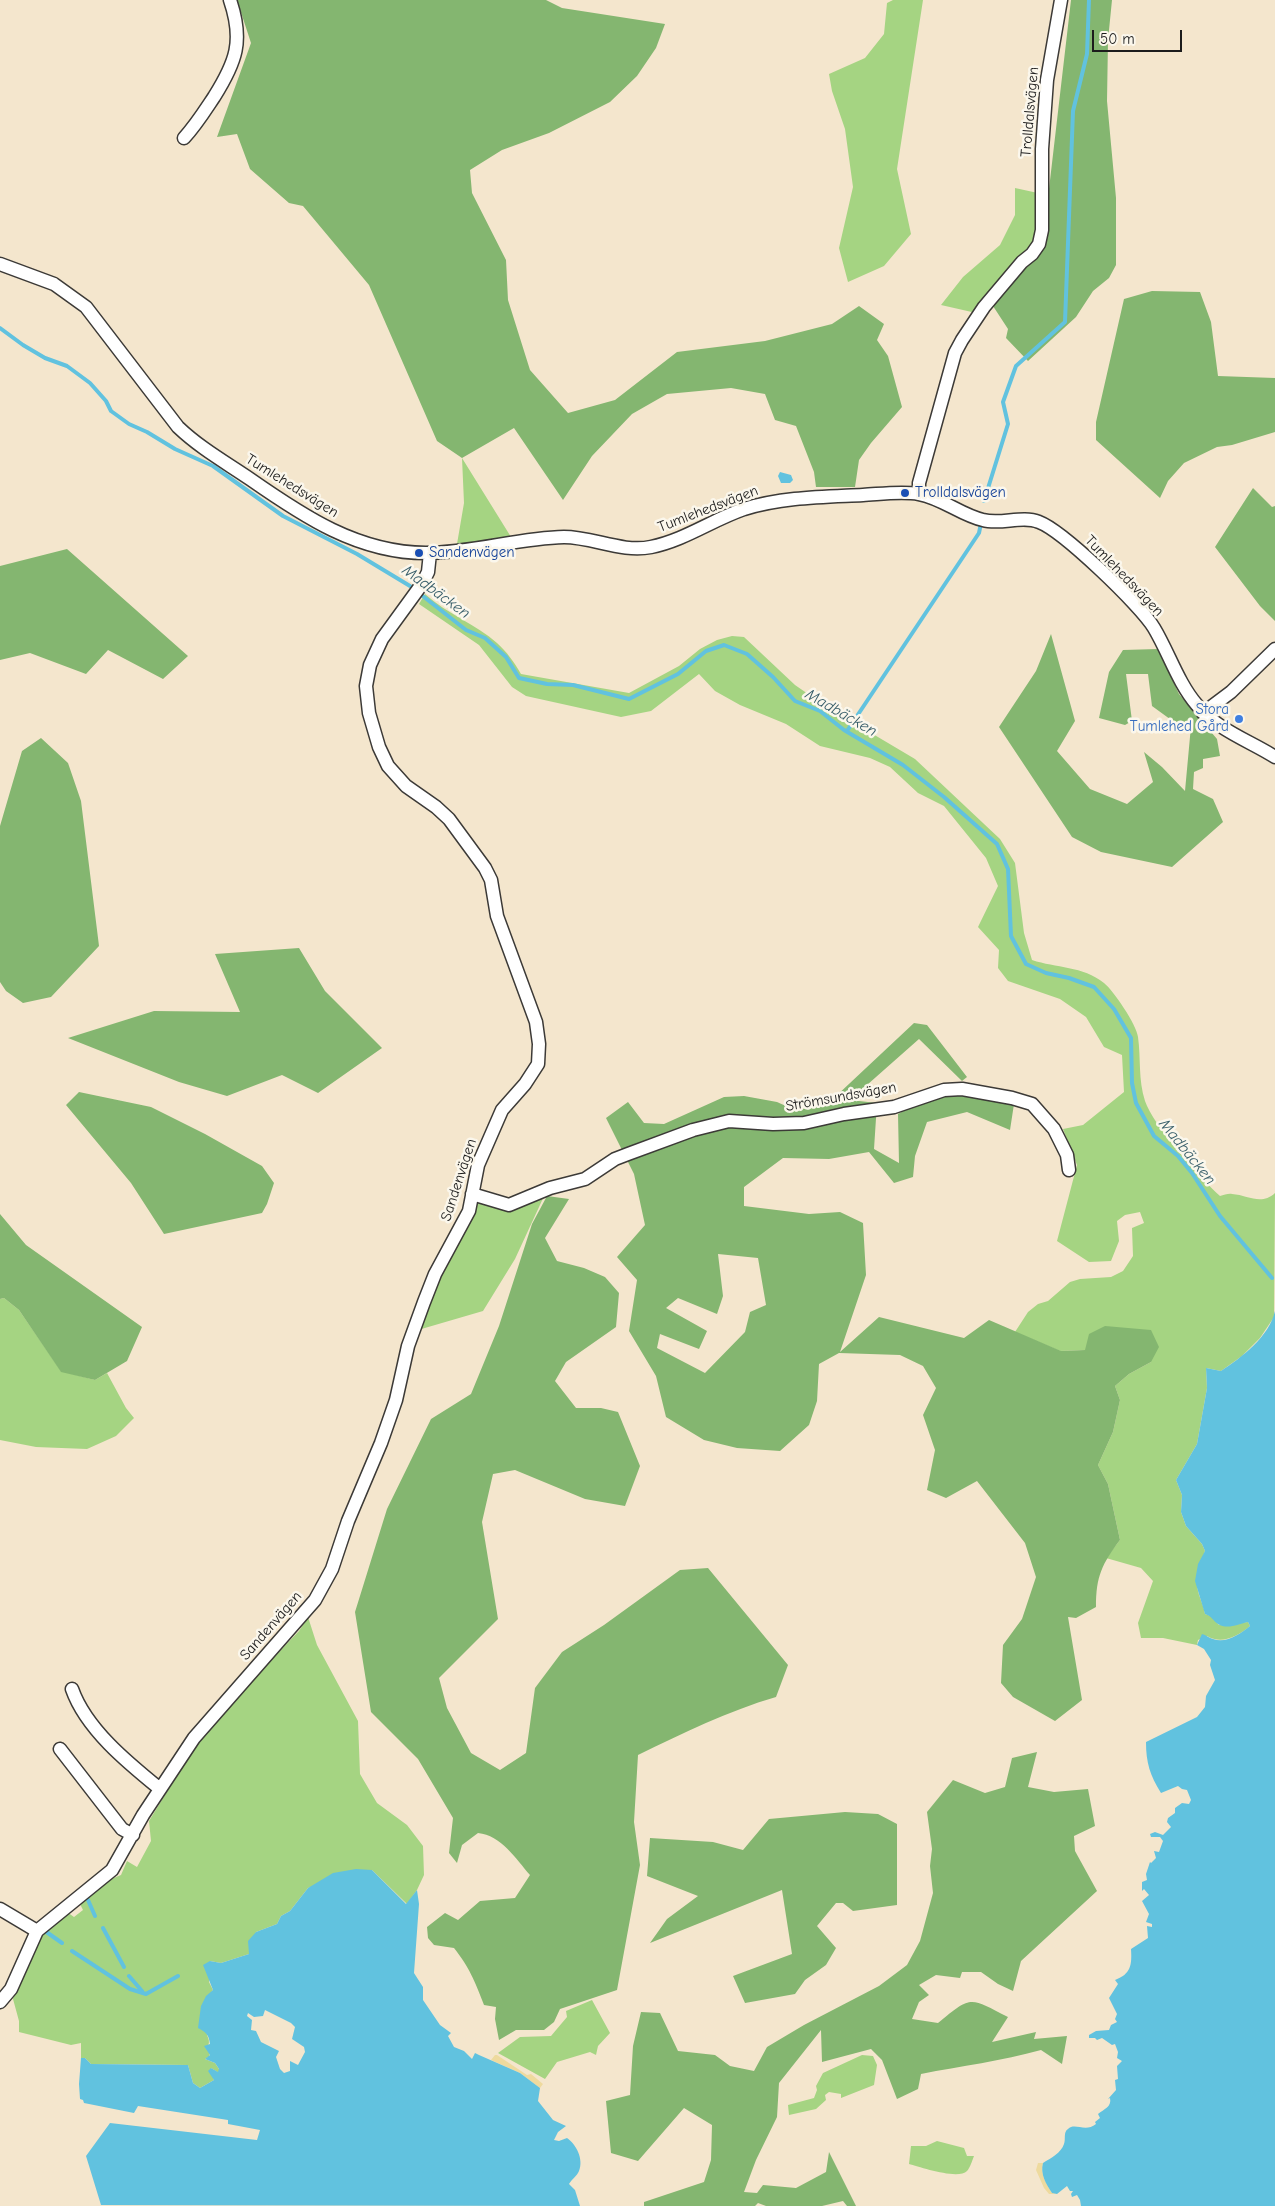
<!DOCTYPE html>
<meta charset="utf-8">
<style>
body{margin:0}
#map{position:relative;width:1275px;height:2206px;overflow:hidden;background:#f4e6cd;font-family:"Comic Neue",sans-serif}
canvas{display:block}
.scale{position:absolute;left:1092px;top:30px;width:90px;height:22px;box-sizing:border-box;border:2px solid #1c1c1c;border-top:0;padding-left:6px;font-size:15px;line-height:18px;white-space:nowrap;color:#1c1c1c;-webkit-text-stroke:4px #fbf7ec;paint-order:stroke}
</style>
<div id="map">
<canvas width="1275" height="2206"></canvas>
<div class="scale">50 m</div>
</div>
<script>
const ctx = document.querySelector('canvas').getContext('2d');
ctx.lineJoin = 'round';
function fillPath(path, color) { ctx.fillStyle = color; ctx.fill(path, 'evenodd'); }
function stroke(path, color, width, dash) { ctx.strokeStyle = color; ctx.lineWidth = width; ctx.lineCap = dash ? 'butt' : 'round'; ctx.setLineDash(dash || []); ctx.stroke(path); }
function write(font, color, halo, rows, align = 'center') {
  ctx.font = font + ' "Comic Neue",sans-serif'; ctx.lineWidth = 5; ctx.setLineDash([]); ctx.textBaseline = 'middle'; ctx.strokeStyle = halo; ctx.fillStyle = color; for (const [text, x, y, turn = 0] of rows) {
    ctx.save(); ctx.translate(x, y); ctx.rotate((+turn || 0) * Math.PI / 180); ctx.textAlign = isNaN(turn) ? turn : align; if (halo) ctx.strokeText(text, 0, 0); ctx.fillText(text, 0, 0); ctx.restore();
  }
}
fillPath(new Path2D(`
 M893,0H923L897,169L911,234L884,266L848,282L839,248L853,187L845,129L832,91L829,74L865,58L884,34L887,3Z
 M1015,188L1047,195L1048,232L985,315L941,305L963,277L1000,245L1015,215Z
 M462,458L511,537L457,544L464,503Z
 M425,594C447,614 476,624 497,643C507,652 514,662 521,674L629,693L679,666L700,649L717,640L732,636L744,637L795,685L824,705L915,759L1000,839L1015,863L1024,933L1032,960C1056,968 1083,966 1104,983C1113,990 1137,1025 1138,1037C1141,1058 1138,1080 1145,1101C1153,1125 1200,1178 1220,1196C1224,1195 1229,1193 1232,1194C1248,1195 1261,1206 1275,1193L1274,1317L1260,1338L1242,1356L1221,1371L1206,1368L1207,1388L1197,1444L1176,1480L1182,1495L1181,1512L1186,1526L1202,1544L1205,1551C1200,1565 1194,1579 1199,1595C1201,1601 1204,1607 1205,1614L1211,1616L1219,1625L1248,1622L1250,1626C1238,1636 1222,1645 1207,1636L1198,1640L1197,1645L1163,1638H1141L1138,1623L1153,1581L1141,1568L1106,1558L1120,1540L1108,1484L1098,1465L1113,1432L1120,1400L1115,1386L1129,1374L1151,1362L1086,1350L1060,1351L1015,1332L1028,1312L1038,1304L1048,1301L1070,1282L1080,1279L1111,1277L1123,1271L1133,1256L1132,1228L1144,1223L1140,1212L1125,1215L1117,1221L1119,1241L1111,1261L1089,1262L1057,1241L1077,1165L1063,1129L1083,1125L1124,1092L1122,1055L1104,1047L1086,1017L1060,999L1008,981L998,968L999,950L978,927L998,886L986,858L944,806L918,793L890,767L870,758L820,746L786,724L740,705L715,691L699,674L651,711L621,717L526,696L512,687L479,645L419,604Z
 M545,1194L515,1259L483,1311L418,1330L426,1305L475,1205L480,1201L511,1208Z
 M4,1298L19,1310L61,1371L95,1380L107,1373L126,1408L134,1418L116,1436L87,1449L36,1447L0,1440V1299Z
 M308,1617L317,1645L358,1721L360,1774L377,1803L407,1825L423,1846L424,1875L417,1890L407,1904L372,1870L308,1888L290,1911L281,1916L277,1924L256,1932L249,1954L221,1963L210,1961L209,1982L213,1990L210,1994C209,2005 206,2017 206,2029C206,2037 212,2040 207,2048L210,2053L209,2057L205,2059L215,2063L219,2069V2073L211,2068L214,2080L200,2088L193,2083L188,2065L91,2064L85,2058H81V2043L71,2045L19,2032V2021L13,1999L15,1991L37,1939L67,1912L74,1917L83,1910L79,1902L109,1880L121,1875L127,1861L137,1867L151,1841L149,1821L196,1744L256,1676L299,1631Z
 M592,2000L610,2033L598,2046L596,2055L590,2052L557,2062L545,2079L498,2053L520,2037L551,2036L567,2017L566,2011Z
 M862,2055L873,2056L877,2065L874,2085L841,2098V2094L829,2092L825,2095L826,2100L816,2109L789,2115L788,2105L814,2098L817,2090L816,2086L823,2073Z
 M937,2141L964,2148L967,2156H974C972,2161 970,2168 967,2171C958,2180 920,2167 909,2164L911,2146H926Z`), '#a5d482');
fillPath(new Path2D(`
 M237,0H546L562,8L665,24L656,48L637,76L610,102L549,133L502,150L470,170L472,193L506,260L508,300L530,370L568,413L615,400L677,352L765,341L832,324L859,306L884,324L877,340L888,356L902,407L871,443L859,460L855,487H816L814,472L796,426L775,420L765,394L731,388L667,394L632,414L592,456L563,500L514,428L462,458L437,441L369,285L303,206L289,203L250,169L237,134L217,137L251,43Z
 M1071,0H1112L1108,40L1107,101L1116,198V265L1109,278L1093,291L1076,317L1028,361L1006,338L1008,329L993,306L1042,249Z
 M1152,291L1200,292L1211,322L1218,376L1275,378V432L1232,445L1217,447L1184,463L1168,481L1160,498L1096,440V422L1124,299Z
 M1253,488L1272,507L1275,506V621L1260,606L1215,547Z
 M67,549L188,656L163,679L108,650L86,674L30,653L0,660V566Z
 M1051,634L1075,721L1057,751L1090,789L1127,804L1153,782L1144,752L1162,767L1185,791L1191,726L1174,722L1152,706L1148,674H1126L1132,721L1125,725L1099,718L1109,672L1123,650L1158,649L1179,694L1217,739L1220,756L1203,759V768L1194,772L1193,789L1213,799L1223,822L1172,867L1101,852L1072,837L999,727L1036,671Z
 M41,738L68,763L81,801L99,946L51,997L23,1003L6,991L0,982V826L22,751Z
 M299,948L325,991L382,1048L318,1093L282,1075L227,1096L179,1082L68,1038L154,1011L240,1012L215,954Z
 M914,1023L927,1025L967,1077L962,1081L919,1039L850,1100L877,1103L874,1149L899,1163L898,1114C946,1088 963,1094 1014,1104L1010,1130L967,1112L927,1122L915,1156L913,1177L894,1183L869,1152L829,1159L783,1158L744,1187V1206L809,1214L840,1212L863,1223L866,1275L840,1352L879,1317L964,1338L989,1320L1061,1351L1085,1350L1089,1334L1105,1326L1151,1330L1159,1347L1151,1362L1129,1374L1115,1386L1120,1400L1113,1432L1098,1465L1108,1484L1120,1540C1102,1564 1096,1576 1096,1607L1076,1618L1068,1617L1082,1700L1055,1721L1013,1697L1001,1683L1003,1645L1022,1619L1036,1577L1025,1543L977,1481L946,1498L927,1490L935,1450L923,1415L936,1388L923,1366L900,1355L839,1353L819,1364L817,1401L809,1425L780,1451L737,1448L704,1440L666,1417L656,1376L629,1331L637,1280L617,1257L645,1225L634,1174L606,1118L628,1102L644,1123L664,1124L724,1097L744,1096L777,1102L797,1111L834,1098ZM718,1254L758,1258L766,1305L750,1312L745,1332L705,1373L657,1348L660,1334L699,1349L707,1331L666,1308L678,1298L717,1314L723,1296Z
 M79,1092L151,1107L205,1134L262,1166L274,1183L267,1204L262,1213L164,1234L131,1183L66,1105Z
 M547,1196L569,1199L545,1238L557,1261L584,1268L605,1277L619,1293L616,1327L566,1362L555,1381L576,1408H601L618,1412L640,1466L625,1506L585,1499L515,1470L493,1474L482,1522L498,1619L439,1678L447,1708L471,1753L500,1770L526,1753L535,1688L562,1652L604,1625L680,1570L708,1568L788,1665L776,1697C728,1711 683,1733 638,1755L634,1822L640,1865L617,1990L560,2009L554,2022L544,2030H516L499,2040L495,2019L496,2007L484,2005C475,1981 469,1967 454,1948L434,1945L428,1938L427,1927L445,1913L458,1920L480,1901L515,1898L530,1875C516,1859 501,1835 478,1833L462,1845L457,1863L449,1853L453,1818L418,1759L371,1712L355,1612L387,1509L431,1419L471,1394L499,1326L532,1224Z
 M0,1214L26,1245L142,1327L127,1361L95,1380L61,1372L19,1310L4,1298L0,1299Z
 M1037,1752L1028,1787L1054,1792L1088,1789L1095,1826L1074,1836L1075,1851L1097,1891L1021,1961L1013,1991L998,1984L981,1972H962L960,1978L936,1975L919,1985L929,1995L919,2002L912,2019L938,2023C972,1995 969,1997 1008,2017L992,2042L1036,2032L1034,2039L1067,2036L1062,2064L1041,2050C1002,2061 961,2066 921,2074L918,2089L897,2099L882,2060L871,2049L822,2062L821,2030L779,2083L777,2117L756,2160L744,2192L757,2193L763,2185L796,2188L826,2172L829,2152L856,2206H847L843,2201L822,2206H766L758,2203L755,2206H644V2202L704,2182L711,2160L712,2125L684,2108L638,2161L611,2153L606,2101L630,2095L633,2046L641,2012L660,2013L678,2051L715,2055L730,2066L754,2071L767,2047L804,2025L879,1986L907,1965L920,1941L933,1893L930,1866L932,1849L927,1812L953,1780L985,1793L1005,1787L1012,1758Z
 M845,1812L878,1814L897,1824V1905L853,1911L843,1903H836L817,1926L836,1948L826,1965L805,1980L795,1994L745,2003L733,1976L792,1954L782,1890L650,1943L667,1919L698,1896L647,1876L650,1838L713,1842L743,1850L769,1819Z`), '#84b670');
fillPath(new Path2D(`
 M495,2055H497L527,2075L531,2074L543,2084L540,2088L520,2073L491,2060Z
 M1038,2163H1043C1040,2174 1046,2183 1052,2193L1057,2194H1049L1044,2188L1036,2170Z`), '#eeda9e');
fillPath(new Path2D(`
 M780,472L791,475L793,480L790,483H781L778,476Z
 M1275,1311V2206H1081L1080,2200L1077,2195L1072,2197L1071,2194L1073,2191H1070L1067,2186L1057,2194L1052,2193C1046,2184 1040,2174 1043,2163C1051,2158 1061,2153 1064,2144C1066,2139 1063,2132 1068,2129C1075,2122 1085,2133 1096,2124L1095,2122L1100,2118L1098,2114C1104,2109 1112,2107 1110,2098L1108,2099L1116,2090L1115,2080L1118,2079L1117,2066L1122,2061L1117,2058L1118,2052L1115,2044L1112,2045L1102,2038L1097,2040L1095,2038H1089V2035L1096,2031L1109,2030L1111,2025L1117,2022L1115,2019L1117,2014L1109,1998L1118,1984L1115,1980C1131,1974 1132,1965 1131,1949L1148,1938L1147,1926L1152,1927V1924L1146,1922L1149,1914L1142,1901L1149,1895L1144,1889L1142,1891V1882L1147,1880L1146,1874L1150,1862L1151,1863L1156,1858L1154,1851L1159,1852L1163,1841L1160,1837H1151L1150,1834L1155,1832L1163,1835L1171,1827L1167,1822L1168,1818L1175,1813V1808L1182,1803L1189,1804L1191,1800L1187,1790L1182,1789L1178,1786L1161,1793C1150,1775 1146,1763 1146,1742L1197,1717L1205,1707L1206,1696L1215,1680L1210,1665L1211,1660L1204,1649L1197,1645L1202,1634C1206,1635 1209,1638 1213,1639C1226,1644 1240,1634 1250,1626L1248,1622C1239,1624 1227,1630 1218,1624C1213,1621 1212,1616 1205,1614L1195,1581L1198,1564L1205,1551L1202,1544L1186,1526L1181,1512L1182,1495L1176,1480L1197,1444L1207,1388L1206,1368L1221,1371C1242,1357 1269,1337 1275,1311Z
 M356,1869L372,1870L406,1904L417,1890L419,1904L414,1973L423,1987V2000L440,2025L451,2033L448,2036L454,2047L464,2051L472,2059L475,2053L479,2055L520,2073L540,2088L538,2101L553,2120L566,2126L558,2132L554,2140L559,2141L567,2138C576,2144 584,2159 579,2171C577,2176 572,2179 569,2184L575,2190L580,2206L101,2205L86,2156L110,2123L257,2140L260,2130L228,2124V2120L138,2106L134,2113L84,2103L83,2100L80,2099L79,2084L81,2058H85L91,2064L188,2065L193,2083L200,2088L214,2080L208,2071L211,2068L218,2072L219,2069L215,2063L205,2059L210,2055L204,2046L210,2044C209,2035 206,2032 198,2028L201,2006L206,1996L213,1990L203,1965L210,1961L221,1963L249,1954L248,1941L256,1932L277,1924L281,1916L290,1911L308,1888L333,1873ZM265,2010L291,2023L295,2027L292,2039L304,2047L305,2052L298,2065L290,2061V2071L284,2073L280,2069L276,2057L279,2051L261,2042L256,2031L251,2030L252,2020L247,2016L248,2013L254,2017L263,2016Z`), '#61c2df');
stroke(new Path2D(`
 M0,328L23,345L45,358L67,366L90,383L106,401L111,411L129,424L147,432L175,449L213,466L283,516L357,554L410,586L466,630L485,638L506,657L519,678L547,684L573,685L629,699L678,674L706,651L724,645L747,654L773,677L795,701L820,711L844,730L903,765L944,797L997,844L1008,869L1011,936L1026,964L1046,973L1069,978L1094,987L1114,1009L1131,1038L1132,1083L1136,1103L1154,1136L1178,1156L1192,1173L1220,1216L1272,1278
 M984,501L1008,424L1003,402L1016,366L1065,322L1073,111L1087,54L1089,0
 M847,731L979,533L981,523
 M88,1900L95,1916
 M103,1928L124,1967
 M45,1931L62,1943
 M72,1951L130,1989L146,1994L178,1976
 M129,1976L142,1991`), '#61c2df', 4);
const minor = new Path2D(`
 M184,138C196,125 204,112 214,97C236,62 244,41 230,0
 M0,264L54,284L86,307L178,427C200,448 225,462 250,479C303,516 358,553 426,553C473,553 518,538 564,537C593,537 622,553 651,547C685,540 712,520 744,509C783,497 823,497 863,495C881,494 901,491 919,494C942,498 961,515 983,520C1001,525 1022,515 1039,522C1063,531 1141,606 1154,628C1169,653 1178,683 1197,705C1217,730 1250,741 1275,757
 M919,494V483L955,353L962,340L984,307L1022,262L1032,254L1039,244L1042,230V149L1047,80L1061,0
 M1203,713L1231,692L1275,649
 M472,1194L509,1205L550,1188L585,1179L615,1159L628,1154L693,1130L729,1121L773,1124L804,1123L844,1114L894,1107L944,1090L962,1089L1012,1098L1032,1104L1054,1129L1067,1155L1069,1170
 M72,1689C86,1729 128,1763 160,1789
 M60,1749L122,1829L133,1835
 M0,1909L37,1931
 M0,2002L11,1989L37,1931L112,1870L143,1815L194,1738L315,1600L332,1569L348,1521L381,1443L396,1400L408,1346L424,1302L435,1274L469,1211L478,1165L502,1110L525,1084L538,1064L539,1044L536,1022L497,916L491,880L485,868L449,819L436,807L406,786L388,766L379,747L369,713L366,686L370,665L382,639L422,584L428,572L430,553`);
stroke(minor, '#3c3a37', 15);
stroke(minor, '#fff', 12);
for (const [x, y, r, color] of [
 [905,493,5,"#1a4fb4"],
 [419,553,5,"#1a4fb4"],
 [1239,719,5,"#3f7fe0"]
]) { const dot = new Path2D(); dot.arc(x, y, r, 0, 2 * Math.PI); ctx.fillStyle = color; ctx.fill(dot); stroke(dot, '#fbf7ec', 2); }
write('15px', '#1c1c1c', '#fbf7ec', [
 ["Trolldalsvägen",1030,112,-85],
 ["Tumlehedsvägen",292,486,32],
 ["Tumlehedsvägen",708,509,-21],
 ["Tumlehedsvägen",1124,576,46],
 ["Strömsundsvägen",841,1097,-10],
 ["Sandenvägen",459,1180,-72],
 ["Sandenvägen",271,1626,-49]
]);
write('15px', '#164399', '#fbf7ec', [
 ["Trolldalsvägen",915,493],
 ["Sandenvägen",429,553]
], 'left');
write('15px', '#366cbe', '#fbf7ec', [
 ["Stora",1229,710],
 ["Tumlehed Gård",1229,727]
], 'right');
write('italic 16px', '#385e6a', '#fbf7ec', [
 ["Madbäcken",436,592,36],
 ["Madbäcken",841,713,30],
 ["Madbäcken",1187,1152,51]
]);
</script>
